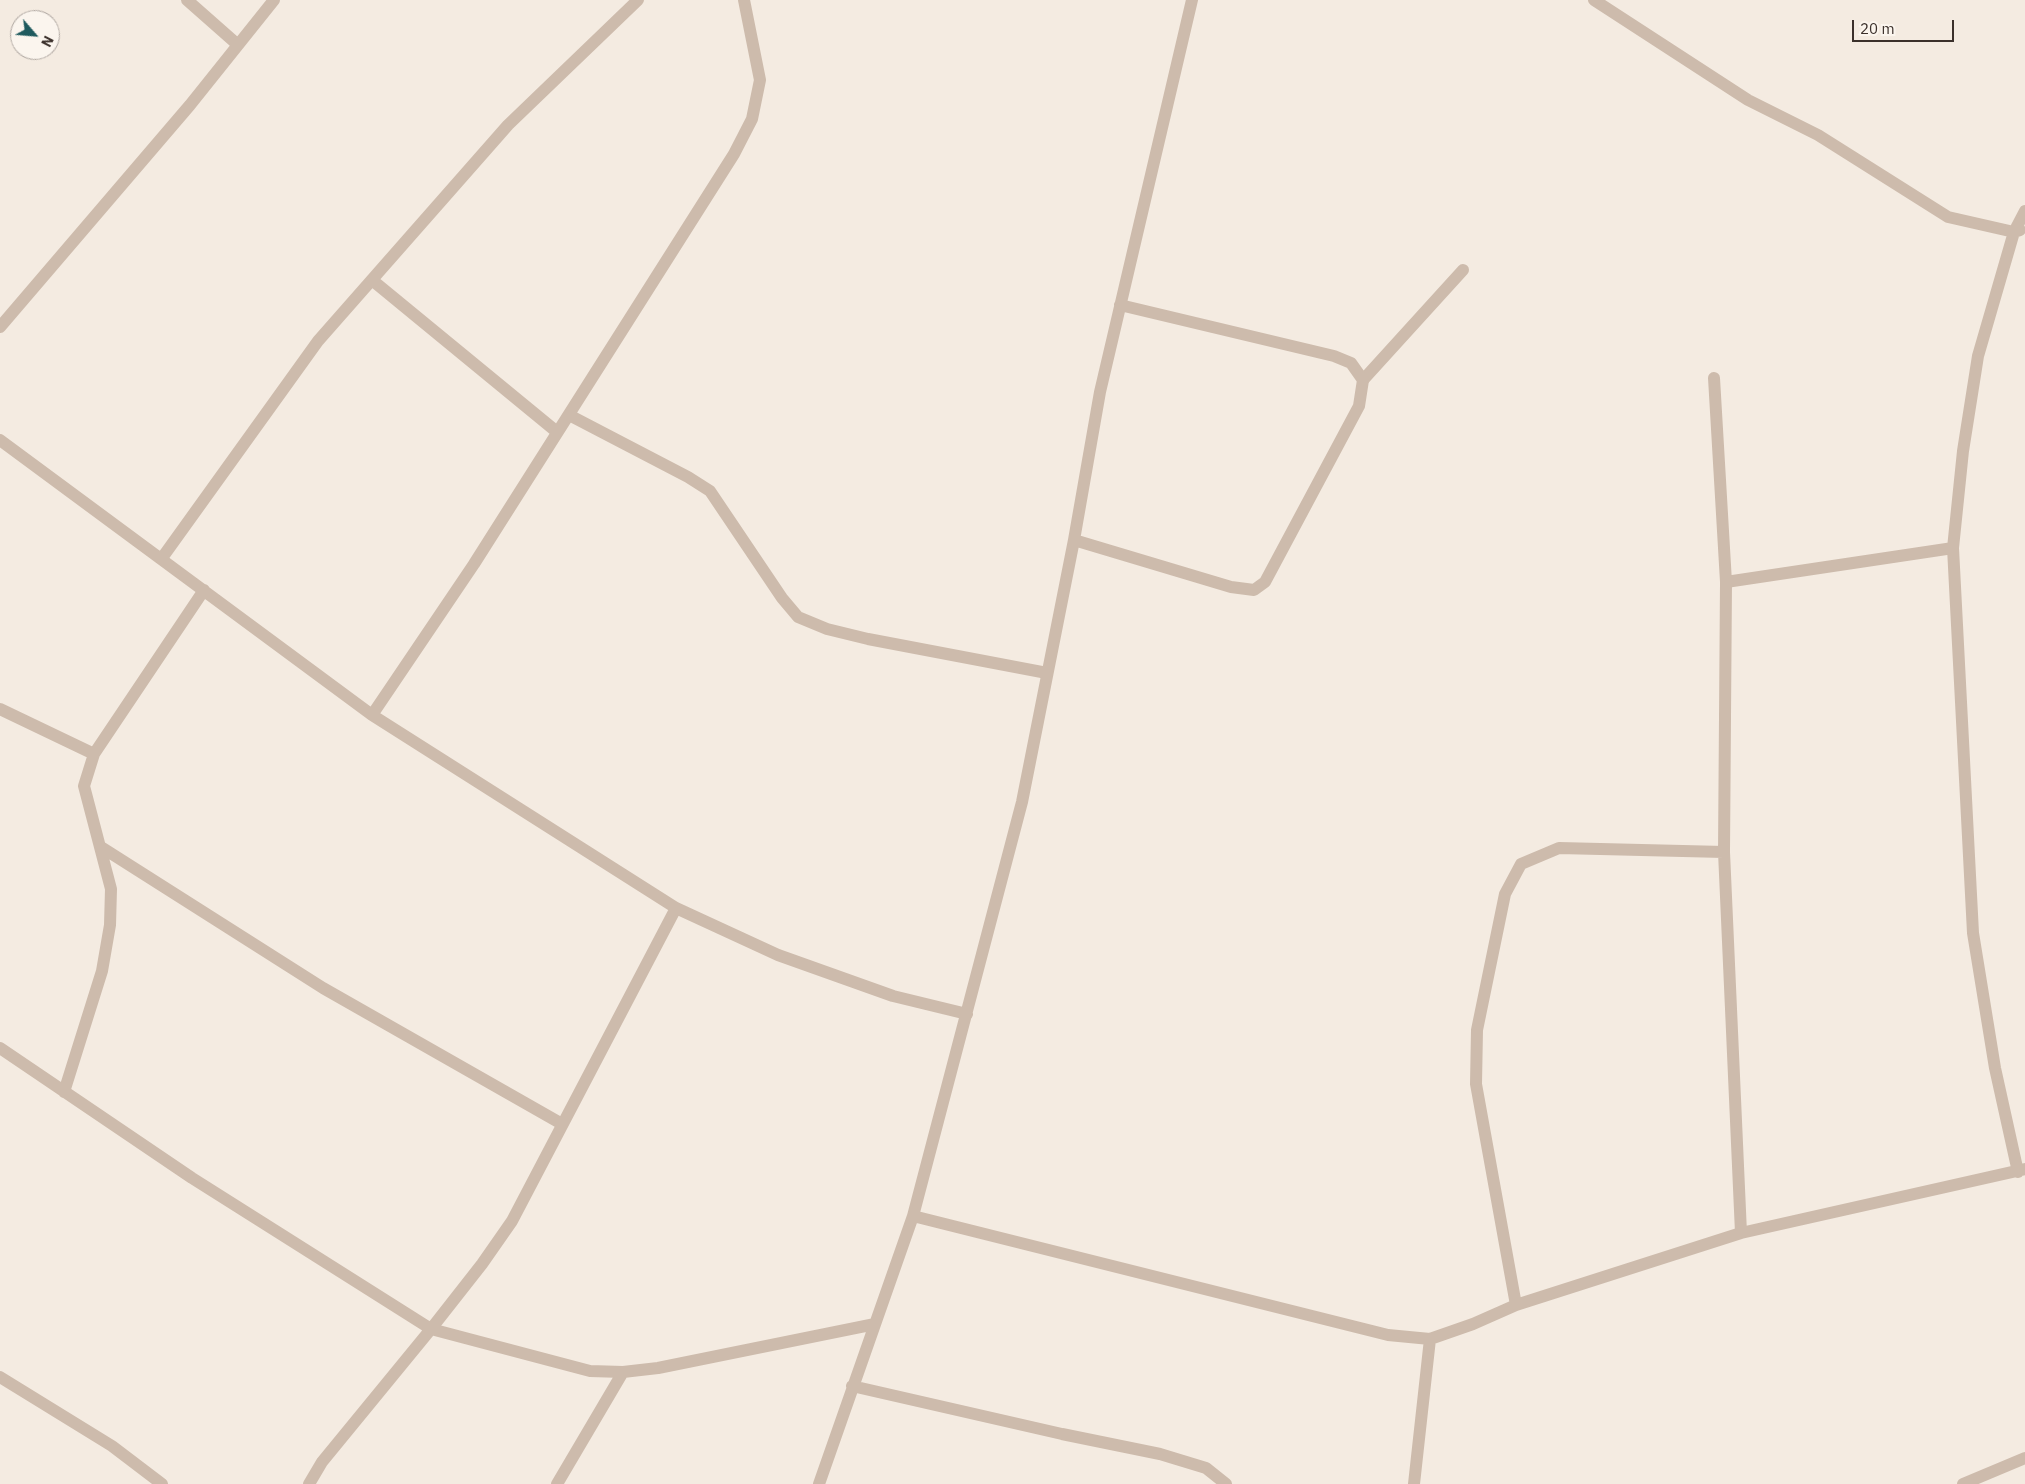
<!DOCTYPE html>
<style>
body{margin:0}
#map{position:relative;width:2025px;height:1484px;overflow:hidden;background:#f4ebe1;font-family:"IBM Plex Sans",sans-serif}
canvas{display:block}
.north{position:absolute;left:10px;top:10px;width:50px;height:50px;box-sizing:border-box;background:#fbf5ee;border:1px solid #aea6a0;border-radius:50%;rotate:117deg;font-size:14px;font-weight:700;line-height:20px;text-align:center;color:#3b302b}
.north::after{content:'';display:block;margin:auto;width:18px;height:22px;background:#1f5a5e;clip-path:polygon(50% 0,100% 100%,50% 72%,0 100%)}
.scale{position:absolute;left:1852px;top:20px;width:102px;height:22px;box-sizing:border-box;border:2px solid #3b302b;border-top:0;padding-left:6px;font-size:15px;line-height:18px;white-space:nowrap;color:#3b302b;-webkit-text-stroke:4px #fbf5ee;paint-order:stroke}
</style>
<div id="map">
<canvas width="2025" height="1484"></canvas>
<div class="north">N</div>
<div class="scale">20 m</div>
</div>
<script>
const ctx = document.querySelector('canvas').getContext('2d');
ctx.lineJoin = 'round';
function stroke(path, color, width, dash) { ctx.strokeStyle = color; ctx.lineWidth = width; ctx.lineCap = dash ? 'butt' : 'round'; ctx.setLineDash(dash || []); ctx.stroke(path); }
stroke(new Path2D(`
 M1363,380L1463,270`), '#cdbbac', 12);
stroke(new Path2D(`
 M187,0L238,45
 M1594,0L1748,100L1818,135L1948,217L2014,232L2020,230
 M372,280L557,432
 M0,327L190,105L274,0
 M1714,378L1726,582L1724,852L1741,1233
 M569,415L688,477L710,491L782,598L798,617L827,629L868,639L1047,673
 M0,440L372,715L676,908L778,955L893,996L967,1014
 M1074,540L1231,587L1254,590L1265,582L1359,406L1363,380L1351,363L1334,356L1120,305
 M162,558L318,341L508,125L638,0
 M1726,582L1953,548
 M0,709L94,754
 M372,715L474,564L734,154L752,119L760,80L744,0
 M101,847L323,988L562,1124
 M0,1048L192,1178L431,1329L590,1371L623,1372L658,1368L875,1324
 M64,1092L102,971L110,925L111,889L84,786L94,754L204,590
 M2018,1172L1995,1068L1973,933L1953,548L1963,451L1978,356L2014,232L2025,211
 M913,1216L1388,1335L1430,1339L1473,1324L1516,1305L1741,1233L2025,1169
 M1516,1305L1476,1084L1477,1030L1505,894L1521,864L1559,848L1724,852
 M0,1377L112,1446L162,1484
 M852,1386L1062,1434L1160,1454L1206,1468L1226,1484
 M309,1484L322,1462L431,1329L482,1264L512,1221L676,908
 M557,1484L623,1372
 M819,1484L913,1216L1022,802L1074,540L1100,392L1192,0
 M1414,1484L1430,1339
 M1963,1484L2025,1458`), '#cdbbac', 12);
</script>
